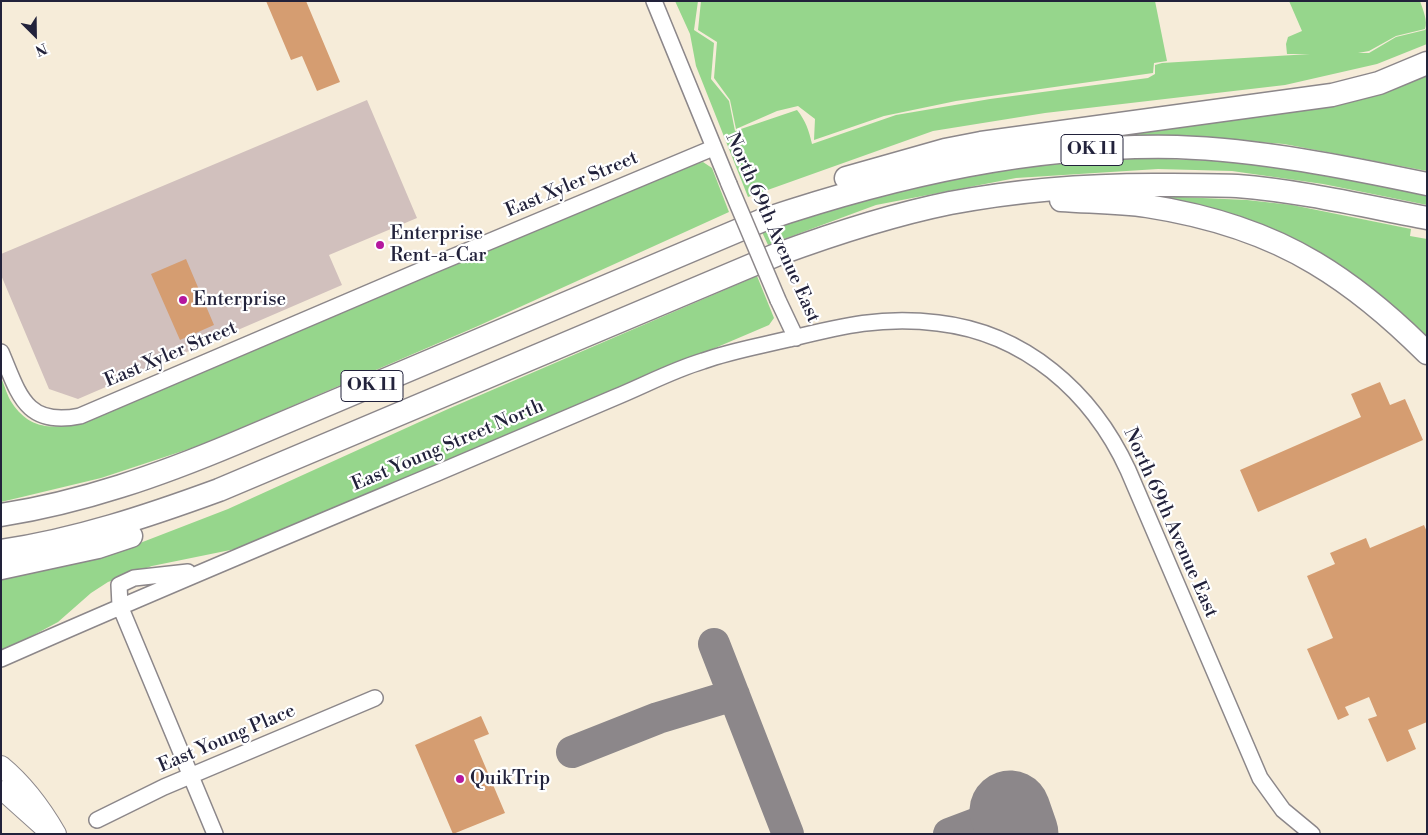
<!DOCTYPE html>
<style>
body{margin:0}
#map{position:relative;width:1428px;height:835px;overflow:hidden;background:#f6ecd9;font-family:"Libre Bodoni",serif}
canvas{display:block}
.frame{position:absolute;inset:0;border:2px solid #22223b;pointer-events:none}
.north{position:absolute;left:10px;top:10px;width:50px;height:50px;-webkit-text-stroke:4px #fff;paint-order:stroke;rotate:157deg;font-size:14px;font-weight:700;line-height:20px;text-align:center;color:#22223b}
.north::after{content:'';display:block;margin:auto;width:18px;height:22px;background:#22223b;clip-path:polygon(50% 0,100% 100%,50% 72%,0 100%)}
</style>
<div id="map">
<canvas width="1428" height="835"></canvas>
<div class="frame"></div>
<div class="north">N</div>
</div>
<script>
const ctx = document.querySelector('canvas').getContext('2d');
ctx.lineJoin = 'round';
function fillPath(path, color) { ctx.fillStyle = color; ctx.fill(path, 'evenodd'); }
function stroke(path, color, width, dash) { ctx.strokeStyle = color; ctx.lineWidth = width; ctx.lineCap = dash ? 'butt' : 'round'; ctx.setLineDash(dash || []); ctx.stroke(path); }
function write(font, color, halo, rows, align = 'center') {
  ctx.font = font + ' "Libre Bodoni",serif'; ctx.lineWidth = 4.5; ctx.setLineDash([]); ctx.textBaseline = 'middle'; ctx.strokeStyle = halo; ctx.fillStyle = color; for (const [text, x, y, turn = 0] of rows) {
    ctx.save(); ctx.translate(x, y); ctx.rotate((+turn || 0) * Math.PI / 180); ctx.textAlign = isNaN(turn) ? turn : align; if (halo) ctx.strokeText(text, 0, 0); ctx.fillText(text, 0, 0); ctx.restore();
  }
}
fillPath(new Path2D(`
 M367,100L417,218L329,255L342,285L78,399L49,389L1,275V254Z`), '#d1c0bd');
fillPath(new Path2D(`
 M675,1H698L694,30L714,43L711,79L729,101L735,131L797,110C806,121 809,131 812,144L896,115L990,99L1148,78L1155,74V65L1162,63L1310,54H1287L1286,44L1288,37L1302,31L1289,1H1420C1423,10 1428,21 1425,29L1396,36L1369,51L1358,53H1369L1396,37L1425,30L1427,28V44L1377,64L1285,85L1045,113L933,131L748,197L696,66L690,34Z
 M701,1H1155L1167,61L1154,63L1153,73L956,101L884,116L814,140L815,119L798,106L777,111L736,129L730,100L714,78L717,42L698,30Z
 M1427,69V171L1284,144L1186,136H1101Z
 M1140,158L1245,162L1427,191V205L1323,184L1232,171L1158,169L1016,178L876,205L768,245L762,232L835,207L993,168L1069,160Z
 M703,162L712,168L729,212L478,326L204,444L101,478L1,502V378C5,386 7,396 12,403C39,444 82,422 118,408L688,166Z
 M1158,196L1247,200L1292,205L1411,229L1410,236L1427,239V344L1351,279L1157,203Z
 M757,276L774,318L769,325L250,546L152,566L108,582L91,593L58,622L30,637L1,650V575L91,557L140,543L228,509L448,409Z`), '#96d68c');
stroke(new Path2D(`
 M714,644L788,834
 M572,752L658,718L734,695
 M949,834L1010,811`), '#8c878a', 32);
stroke(new Path2D(`
 M1010,811L1018,834`), '#8c878a', 81);
fillPath(new Path2D(`
 M266,1H306L340,82L317,91L302,56L291,60Z
 M186,259L214,325L180,340L151,274Z
 M1380,382L1390,405L1405,399L1423,440L1258,512L1240,470L1361,417L1351,394Z
 M1424,525L1427,532V722L1408,730L1416,749L1387,762L1368,719L1377,716L1369,697L1345,707L1349,715L1338,720L1307,649L1333,638L1307,576L1335,564L1330,553L1366,538L1370,548Z
 M481,716L489,734L474,740L505,813L453,834L415,745Z`), '#d59d71');
const minor = new Path2D(`
 M654,1L729,184
 M778,300L796,338
 M1,352C19,394 25,427 80,416L431,266L713,148
 M188,572L134,578L119,585L120,606L215,834
 M1,659C147,594 294,533 442,471C500,446 558,422 616,397C645,385 673,370 703,361C731,351 760,346 789,339C842,326 882,316 938,323C1025,333 1092,392 1128,470L1260,778L1283,810L1312,834
 M97,820L164,787L375,698`);
const major = new Path2D(`
 M1,766C24,785 41,808 56,834
 M1,791L5,792L43,826`);
const highway = new Path2D(`
 M846,178L945,150L981,143L1332,95L1379,83L1427,63
 M1061,200C1089,202 1119,202 1147,206C1205,215 1265,233 1315,263C1357,288 1393,319 1427,353
 M1,515C83,502 160,475 236,443L763,220C897,175 1034,144 1177,147C1261,150 1345,167 1427,184
 M1,551C76,540 148,516 219,490L776,255C833,234 891,215 950,203C1023,189 1098,184 1172,185C1194,185 1215,185 1237,186C1301,191 1364,206 1427,218
 M1,568L98,547L131,536`);
stroke(minor, '#8c878a', 18);
stroke(major, '#8c878a', 22);
stroke(highway, '#8c878a', 25);
stroke(minor, '#fff', 15);
stroke(major, '#fff', 20);
stroke(highway, '#fff', 22);
const minorBridge = new Path2D(`
 M729,184L778,300`);
stroke(minorBridge, '#8c878a', 18, []);
stroke(minorBridge, '#fff', 15);
for (const [x, y, r, color] of [
 [380,245,5,"#b5179e"],
 [183,300,5,"#b5179e"],
 [460,779,5,"#b5179e"]
]) { const dot = new Path2D(); dot.arc(x, y, r, 0, 2 * Math.PI); ctx.fillStyle = color; ctx.fill(dot); stroke(dot, '#fff', 2); }
for (const [x, y, w] of [
 [1092,150,62],
 [372,386,62]
]) { const box = new Path2D(); box.roundRect(x - w / 2, y - 15.5, w, 31, 4); ctx.fillStyle = '#fff'; ctx.fill(box); stroke(box, '#22223b', 1); }
write('bold 18px', '#22223b', null, [
 ["OK 11",1092,150],
 ["OK 11",372,386]
]);
write('19px', '#22223b', '#fff', [
 ["East Xyler Street",572,185,-23],
 ["North 69th Avenue East",772,228,66],
 ["East Xyler Street",171,355,-23],
 ["East Young Street North",448,446,-23],
 ["North 69th Avenue East",1170,523,66],
 ["East Young Place",227,739,-23]
]);
write('19px', '#22223b', '#fff', [
 ["Enterprise",390,234],
 ["Rent-a-Car",390,256],
 ["Enterprise",193,300],
 ["QuikTrip",470,779]
], 'left');
</script>
